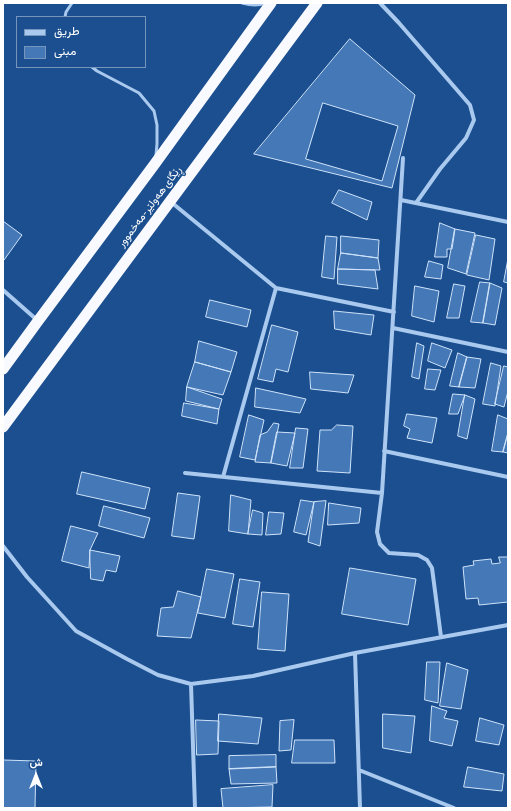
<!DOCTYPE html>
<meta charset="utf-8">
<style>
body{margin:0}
#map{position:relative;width:511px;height:811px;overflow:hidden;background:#1b4f8f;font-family:"Sofia Sans Condensed",Vazirmatn,sans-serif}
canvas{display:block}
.frame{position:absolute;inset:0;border:4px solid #fff;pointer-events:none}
.legend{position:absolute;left:16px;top:16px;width:130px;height:52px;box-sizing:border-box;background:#1b4f8f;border:1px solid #7695bc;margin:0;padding:5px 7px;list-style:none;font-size:12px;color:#fff}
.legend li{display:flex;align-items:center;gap:8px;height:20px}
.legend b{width:20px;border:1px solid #7695bc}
.north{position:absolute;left:16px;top:755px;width:40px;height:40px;-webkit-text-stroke:3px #1b4f8f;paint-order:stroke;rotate:0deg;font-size:11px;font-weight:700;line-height:16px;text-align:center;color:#fff}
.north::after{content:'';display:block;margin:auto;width:14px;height:18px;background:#fff;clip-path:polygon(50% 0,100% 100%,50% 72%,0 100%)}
</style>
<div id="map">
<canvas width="511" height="811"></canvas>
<div class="frame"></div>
<ul class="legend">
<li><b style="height:5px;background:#a9c9ee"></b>طريق</li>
<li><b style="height:11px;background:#4478b7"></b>مبنى</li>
</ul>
<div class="north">ش</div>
</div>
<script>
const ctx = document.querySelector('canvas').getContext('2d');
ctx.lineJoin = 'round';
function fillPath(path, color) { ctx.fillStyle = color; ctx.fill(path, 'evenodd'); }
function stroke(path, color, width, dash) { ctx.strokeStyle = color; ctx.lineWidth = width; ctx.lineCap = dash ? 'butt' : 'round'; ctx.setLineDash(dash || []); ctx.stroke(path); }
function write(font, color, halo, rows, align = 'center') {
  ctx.font = font + ' "Sofia Sans Condensed",Vazirmatn,sans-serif'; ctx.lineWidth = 3; ctx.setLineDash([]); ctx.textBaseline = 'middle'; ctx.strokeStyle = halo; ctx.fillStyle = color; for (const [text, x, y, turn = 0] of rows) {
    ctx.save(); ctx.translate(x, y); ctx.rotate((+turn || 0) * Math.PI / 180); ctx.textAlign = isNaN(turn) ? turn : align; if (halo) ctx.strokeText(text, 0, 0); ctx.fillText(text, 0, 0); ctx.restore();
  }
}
const building = new Path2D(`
 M350,39L415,95L392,188L254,154Z
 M323,103L398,126L382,181L306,159Z
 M339,190L372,202L367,220L332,203Z
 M3,221L22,235L4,260L3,259Z
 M440,223L455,229L452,249H447V257H435Z
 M455,229L475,233L466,274L448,268Z
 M476,235L495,239L489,280L467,275Z
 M326,236L337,237L334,279L322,277Z
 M341,236L379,240L378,258L341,253Z
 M341,253L378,258L380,270L338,269Z
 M508,259V283L504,282Z
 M429,261L443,265L441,279L425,277Z
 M338,269L375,270L378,289L338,284Z
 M480,282L490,283L483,323L471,322Z
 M490,283L502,288L495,325L483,323Z
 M454,284L465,286L459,318H447Z
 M415,286L439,291L434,322L412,316Z
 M210,300L251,310L247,327L206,317Z
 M334,311L374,315L371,335L335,329Z
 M272,325L298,332L288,372L276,369L273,382L258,379Z
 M199,341L237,352L231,372L195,362Z
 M417,343L424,346L419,379L412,377Z
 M432,343L452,350L445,368L428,361Z
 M458,353L467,357L459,387L450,386Z
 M467,357L481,359L475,388L459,387Z
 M195,362L231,372L223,395L187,387Z
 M491,363L501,366L495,406L483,404Z
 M504,366L508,367V391L504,407L495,404Z
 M428,369L441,370L435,390L425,389Z
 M310,372L354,375L348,393L311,389Z
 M187,387L222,399L219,409L186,401Z
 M256,388L306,399L300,413L255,407Z
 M453,394L465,395L458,414H449Z
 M465,395L475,399L467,439L458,436Z
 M184,403L219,409L217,424L182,416Z
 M407,414L437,418L432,443L407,438L410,429L404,426Z
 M249,415L264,420L255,460L240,457Z
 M498,415L508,419V433L503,452L492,451Z
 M274,423L279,424L271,463L255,462L260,435L267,432Z
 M337,425L353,426L350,473L317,471L320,430H331Z
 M296,428L308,429L303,468H290Z
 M277,432L295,433L287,466L271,463Z
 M508,433V453L503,452Z
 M82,472L150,488L145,509L77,494Z
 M178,493L200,496L194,539L172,536Z
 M231,495L251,500L248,534L229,531Z
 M301,500L314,502L306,535L294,532Z
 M326,501L320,546L308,542L314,502Z
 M329,503L361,508L359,523L328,525Z
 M104,506L150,518L144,538L99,526Z
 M253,510L263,513L262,535L248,534Z
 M269,512L284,513L281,534L266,535Z
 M71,526L98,533L90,550L89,568L62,561Z
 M90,550L120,556L116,572L106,570L103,581L91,579Z
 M499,557H508V602L479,605L478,598L466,599L463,567L474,565L473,561L491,559L492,564L500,563Z
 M350,568L416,579L408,625L342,614Z
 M207,569L234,574L225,618L198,613Z
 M240,579L260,582L253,627L233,624Z
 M178,591L201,597L191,638L157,636L161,608L173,607Z
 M262,592L289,594L285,651L258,649Z
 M427,662H440L438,703L425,700Z
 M447,663L468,670L461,709L440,706Z
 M432,706L447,711L444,718L458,721L452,746L430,741Z
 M219,714L262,718L258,744L218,741Z
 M383,714L415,716L411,753L383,748Z
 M480,718L504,725L499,745L476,741Z
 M196,720L219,721L218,754L197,755Z
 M294,720L291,750L279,751L280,721Z
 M295,740H334L335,763H292Z
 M276,755V767L229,769V756Z
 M3,760L36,761L35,808H3Z
 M276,767L277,783L231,784L229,769Z
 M468,767L504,774L502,791L464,787Z
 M273,785L272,807L223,808L221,789Z`);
fillPath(building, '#4478b7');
stroke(building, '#cfe3fa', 1);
stroke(new Path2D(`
 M242,3C249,5 259,6 265,3
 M65,17L66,12L72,3
 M92,67L97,71L139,93L154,111L157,125V144L156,155`), '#a9c9ee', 3);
stroke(new Path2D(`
 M380,3L399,23L470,105L474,120L466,138L440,169L416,203
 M403,158L382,493L377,532L380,544L389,553L418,555L427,560L432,568L441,637
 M401,200L508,222
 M171,202L276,288L394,312
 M3,290L37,320
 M393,328L508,352
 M384,451L508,477
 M185,473L382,493
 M223,477L276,288
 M3,546L27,577L76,631L127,659L158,675L191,684L253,676L355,653L508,625
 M355,653L360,808
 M191,684L195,808
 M359,770L454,808`), '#a9c9ee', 4);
stroke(new Path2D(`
 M3,369L38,321L154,165L271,3
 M3,427L317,3`), '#f8faff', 11);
write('11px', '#fff', '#1b4f8f', [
 ["ڕێگای هەولێر-مەخموور",150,207,-53]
]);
</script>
